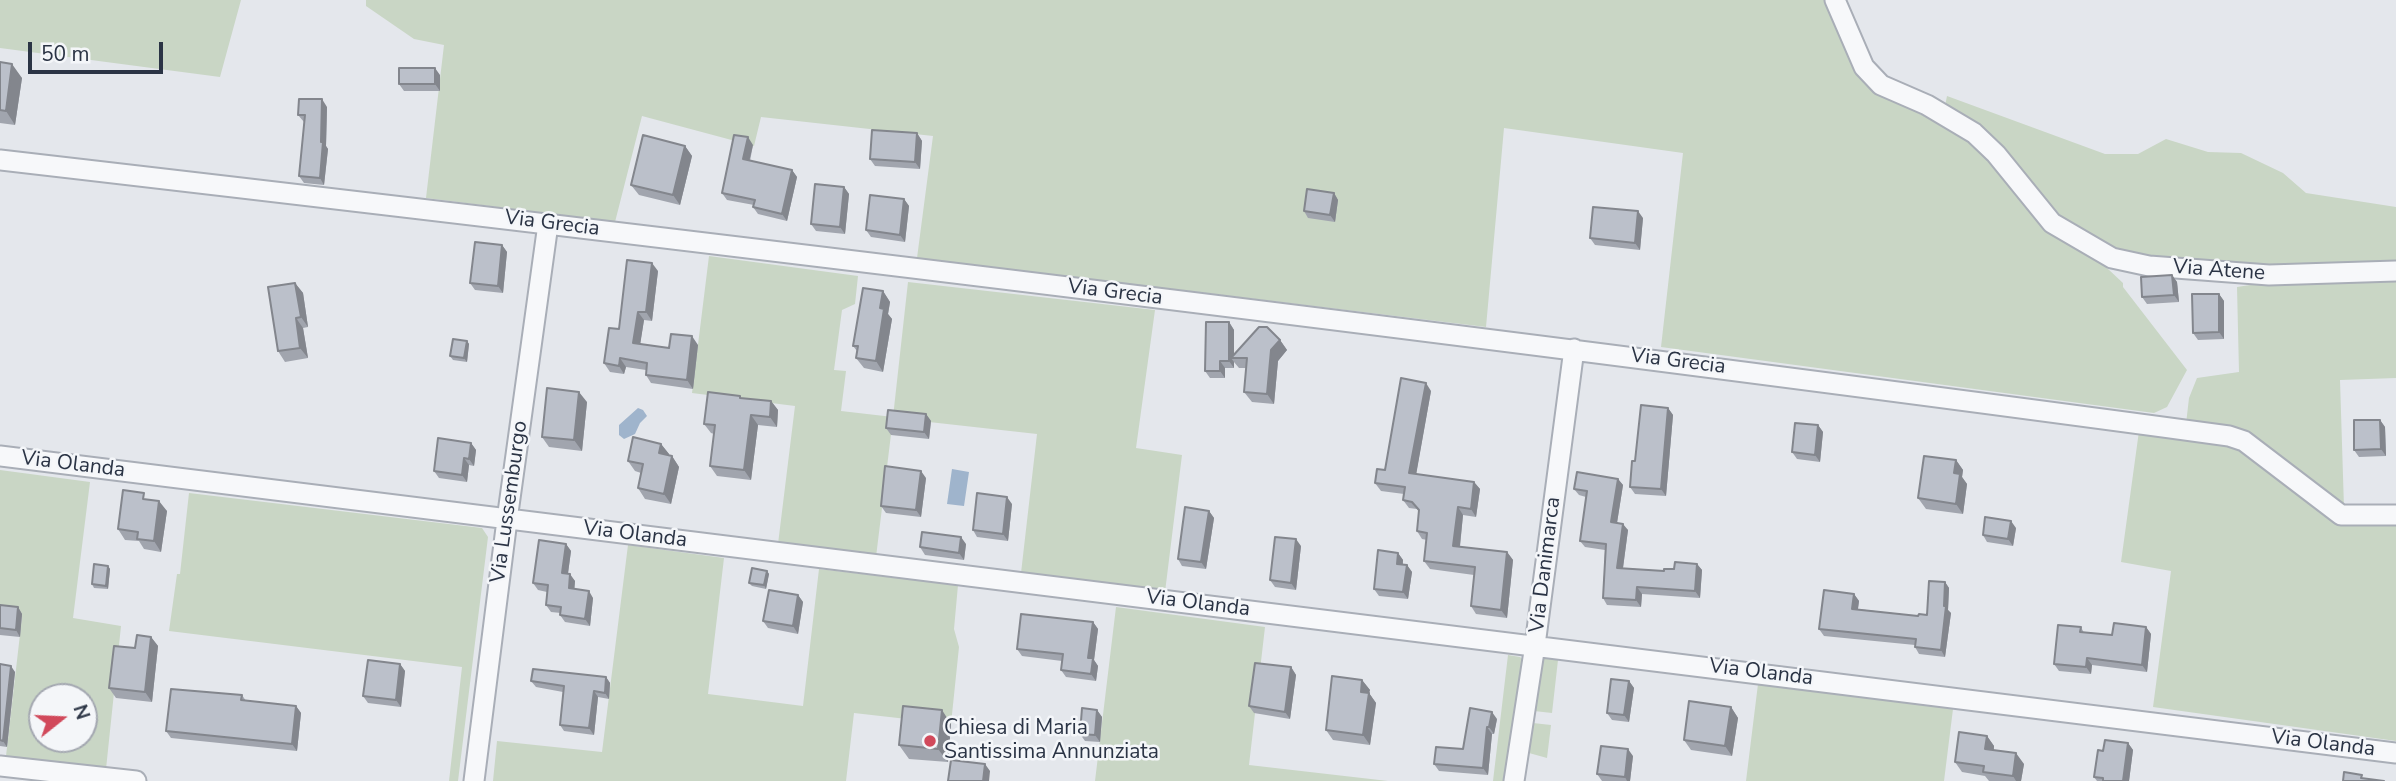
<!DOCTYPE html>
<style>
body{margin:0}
#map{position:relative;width:2396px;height:781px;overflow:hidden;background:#e4e7ec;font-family:"Nunito Sans",sans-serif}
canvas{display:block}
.north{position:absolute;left:28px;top:683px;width:70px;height:70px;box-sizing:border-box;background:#f4f6f9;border:2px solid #a4a8b1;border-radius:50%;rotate:72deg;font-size:19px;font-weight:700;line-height:28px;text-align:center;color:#2b3445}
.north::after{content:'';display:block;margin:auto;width:24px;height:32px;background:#d1495b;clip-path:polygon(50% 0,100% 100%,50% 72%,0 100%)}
.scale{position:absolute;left:28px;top:42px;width:135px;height:32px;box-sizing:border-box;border:4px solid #2b3445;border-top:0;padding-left:9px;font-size:21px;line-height:24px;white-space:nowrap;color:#2b3445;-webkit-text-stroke:5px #f4f6f9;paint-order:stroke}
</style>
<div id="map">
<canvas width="2396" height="781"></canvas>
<div class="north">N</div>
<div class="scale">50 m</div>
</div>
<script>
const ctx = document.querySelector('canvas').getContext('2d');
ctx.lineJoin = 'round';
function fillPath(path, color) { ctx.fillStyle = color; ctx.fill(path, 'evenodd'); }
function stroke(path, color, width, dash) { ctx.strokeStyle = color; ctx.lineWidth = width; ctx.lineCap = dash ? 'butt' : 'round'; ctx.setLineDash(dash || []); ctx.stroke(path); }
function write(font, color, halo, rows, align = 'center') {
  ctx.font = font + ' "Nunito Sans",sans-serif'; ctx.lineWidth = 5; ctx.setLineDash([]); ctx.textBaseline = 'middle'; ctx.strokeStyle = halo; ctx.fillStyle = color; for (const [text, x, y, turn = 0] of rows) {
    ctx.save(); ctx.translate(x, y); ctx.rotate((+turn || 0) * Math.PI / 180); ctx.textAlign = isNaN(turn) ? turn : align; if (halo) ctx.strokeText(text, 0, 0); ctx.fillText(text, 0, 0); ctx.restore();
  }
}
fillPath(new Path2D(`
 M0,0H241L220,77L0,48Z
 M366,0H1824L1859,70L1898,102L1966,139L1987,156L2123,283V287L2187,370L2167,407L2154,413L1661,347L1683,153L1504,128L1486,327L917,258L933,136L761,117L754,146L642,116L615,222L426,198L444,45L414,39L366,6Z
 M1947,96L2105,154H2138L2166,139L2208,152L2241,153L2283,173L2306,193L2396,207V266L2270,269L2181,260L2114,249L2059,221L1945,106Z
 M709,256L858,276L855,304L842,310L834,370L846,371L841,411L893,417L908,282L1155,310L1136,448L1182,455L1165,592L1021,573L1037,434L893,418L876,557L778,544L795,406L692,393Z
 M2396,278V378L2340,380L2344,508L2250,436L2186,424L2189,398L2197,378L2239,372L2237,287L2276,281Z
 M2139,431L2243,448L2345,524L2396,526V741L2153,707L2171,571L2121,562Z
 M0,470L90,482L73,618L121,626L106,769L6,756L22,617L0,614ZM42,697H84V739H42Z
 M189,493L482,528L488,537L458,781H449L462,667L169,631L177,574H180Z
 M628,545L724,558L708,694L803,706L819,569L958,585L954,629L959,647L951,724L854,713L846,781H493L497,741L602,752Z
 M1116,607L1265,627L1249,765L1388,781H1095Z
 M1508,655L1520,657L1525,661L1505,781H1493Z
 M1545,658L1558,660L1552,713L1534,711L1541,663Z
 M1758,684L1953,709L1944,781H1746Z
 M1533,723L1551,725L1547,758L1529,753Z`), '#c9d6c5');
fillPath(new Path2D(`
 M638,408L643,410L647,416L640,423L635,434L624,439L619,435V425Z
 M952,469L969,472L964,506L947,504Z`), '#9fb4cc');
const minor = new Path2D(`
 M1835,0L1864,67L1881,85L1927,105L1974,133L1996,154L2052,223L2112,258L2149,266L2269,275L2396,271
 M0,160C744,246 1487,336 2229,436L2244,441L2341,515H2396
 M0,456L2396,753
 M0,766L136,781
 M474,781L507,520L548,224
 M1514,781L1535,645L1574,349`);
stroke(minor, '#a9aeb7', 23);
stroke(minor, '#f7f8fa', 19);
fillPath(new Path2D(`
 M0,62L22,78L15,125L0,123Z
 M440,75V91H404L399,84Z
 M327,107L326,146L328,149L324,185L304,183L299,176L304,122L298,115Z
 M917,133L922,141L920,169L875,166L870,159Z
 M753,145L750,161L792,170L797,177L787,221L758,214L753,207L754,205L727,200L722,193Z
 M685,146L692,156L680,205L639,195L631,185Z
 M844,187L849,194L845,234L816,231L811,224Z
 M1334,193L1338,200L1335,222L1308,218L1304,211Z
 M904,199L909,206L905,242L871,237L866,230Z
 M1643,218L1640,250L1595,245L1590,238Z
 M502,245L507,252L503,293L475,290L470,283Z
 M658,271L652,321L644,320L640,344L669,348L698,345L693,389L651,383L646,375V370L626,367L624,374L610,372L604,363L619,329Z
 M2172,275L2177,282L2179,302L2147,304L2142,297Z
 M295,283L303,293L308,327L303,328L308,358L285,362L278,351Z
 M883,291L890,302L888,314L892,319L883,372L864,368L856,358L857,351L853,346Z
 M2219,294L2224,301V339L2198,340L2193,333Z
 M1229,322L1234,330V355L1280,340L1287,350L1278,361L1274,404L1252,402L1244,392L1246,368H1239L1234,362V368H1225V378H1210L1205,371Z
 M467,341L469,344L467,362L453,360L450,356Z
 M1431,391L1416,474L1474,482L1480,489L1476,517L1463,515L1460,547L1507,552L1513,560L1507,618L1476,614L1471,606L1474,575L1430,569L1424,561L1427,540L1422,539L1417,531L1419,511L1417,509L1409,508L1403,500L1404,494L1381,491L1375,483L1385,470Z
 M740,396L742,398L771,401L778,410L777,427L758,425L751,480L717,476L710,466L714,434L711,433L704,424Z
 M587,402L582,451L549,447L542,437Z
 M1668,408L1673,415L1666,496L1635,494L1630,487L1635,461Z
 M926,414L931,421L929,439L891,435L886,428Z
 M2380,420L2385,427L2386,456L2359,457L2354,450Z
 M1818,425L1823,432L1820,462L1797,459L1792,452Z
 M471,443L476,450L474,466L469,465L467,482L439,478L434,471Z
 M661,444L669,454L668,455L672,456L679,467L671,504L645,499L638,488L641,473L635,471L628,461Z
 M1956,460L1963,470L1962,477L1967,484L1963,514L1926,509L1918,498Z
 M926,478L921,517L886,513L881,506Z
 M1618,479L1623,485L1617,523L1628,530L1623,568L1664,571L1697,564L1702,570L1700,598L1642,594L1641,607L1607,605L1603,598L1605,550L1585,547L1580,541L1586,497L1579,495L1574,489Z
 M149,499L167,511L161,552L144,549L139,541L125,540L118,529Z
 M1012,504L1008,541L977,537L973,530Z
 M1209,511L1214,518L1206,569L1182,566L1178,559Z
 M2016,528L2013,546L1987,542L1983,535Z
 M566,544L571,551L568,574L575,581L574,589L593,598L590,626L565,622L560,615L561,613L551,612L546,605L547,592L538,590L533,583Z
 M966,544L964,560L925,555L920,547Z
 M1301,546L1296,590L1275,587L1270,580Z
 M1398,553L1403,560V565H1407L1412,572L1408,599L1379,596L1374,589Z
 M108,566L110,569L108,589L94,588L92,584Z
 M767,571L769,574L766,589L752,586L749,583Z
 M1945,582L1949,588L1948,610L1951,613L1945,657L1919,654L1915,647V645L1824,636L1819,629L1854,594L1859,601L1858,609L1918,616L1927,615Z
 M798,595L803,602L798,634L768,628L763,621Z
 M0,605L18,607L22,614L20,637L0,635Z
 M1093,622L1098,629L1094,660L1098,666L1096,681L1066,677L1061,670L1062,661L1022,656L1017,649Z
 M2081,627L2084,633L2112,635L2146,627L2151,634L2147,672L2092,665L2091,674L2059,671L2054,664Z
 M151,637L158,646L152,702L116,698L109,688L135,648Z
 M0,664L15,672L7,747L0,746Z
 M400,664L405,671L401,707L368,703L363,696Z
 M1291,667L1296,675L1290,719L1254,713L1249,706Z
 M606,677L610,683L609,699L598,697L594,735L564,731L560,725L563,692L536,687L531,681Z
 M1362,680L1370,690L1369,693L1376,703L1370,745L1333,740L1326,730Z
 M1629,681L1634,688L1629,722L1612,720L1607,713Z
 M242,695L246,701L296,706L301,713L297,751L171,738L166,731Z
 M1731,707L1738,718L1732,756L1691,750L1684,740Z
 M1097,710L1102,717L1100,742L1085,741L1080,734Z
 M1497,719L1494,734H1492L1488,775L1439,771L1434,764L1463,749Z
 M951,724L948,762L909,759L899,745Z
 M1987,736L1994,746V750L2024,764L2021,781H1989L1985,776L1962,772L1955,762Z
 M2128,743L2133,750L2129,781H2097L2094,777L2103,751Z
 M1633,756L1630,781H1602L1597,774Z`), '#a1a5ae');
fillPath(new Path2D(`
 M12,64L22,78L15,125L6,111Z
 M435,68L440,75V91L435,84Z
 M322,99L327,107L326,146L328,149L324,185L320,178Z
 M917,133L922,141L920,169L915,162Z
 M748,137L753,145L748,166L743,159Z
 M685,146L692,156L680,205L673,195Z
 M792,170L797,177L787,221L782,214Z
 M844,187L849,194L845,234L840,227Z
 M1334,193L1338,200L1335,222L1330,215Z
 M904,199L909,206L905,242L900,235Z
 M1638,211L1643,218L1640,250L1635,243Z
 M502,245L507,252L503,293L498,286Z
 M652,263L658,271L652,321L646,312Z
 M2172,275L2177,282L2179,302L2174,295Z
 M295,283L303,293L308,327L301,317Z
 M883,291L890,302L888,314L892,319L883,372L876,361L880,308Z
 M2219,294L2224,301V339L2219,332Z
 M638,312L644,320L639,352L633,343Z
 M296,318L303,328L308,358L300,348Z
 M1229,322L1234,330V358H1231L1234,362V368L1229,361Z
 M692,336L698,345L693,389L687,380Z
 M1280,340L1287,350L1278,361L1274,404L1267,394L1271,350Z
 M467,341L469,344L467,362L464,358Z
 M620,358L626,367L624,374L619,366Z
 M1220,361L1225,368V378L1220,371Z
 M1426,383L1431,391L1415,481L1409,473Z
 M579,392L587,402L582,451L574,440Z
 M771,401L778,410L777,427L770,417Z
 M1668,408L1673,415L1666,496L1661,489Z
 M926,414L931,421L929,439L924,432Z
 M751,415L758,425L751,480L744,470Z
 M2380,420L2385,427L2386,456L2381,449Z
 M1818,425L1823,432L1820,462L1815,455Z
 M471,443L476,450L474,466L469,459Z
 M661,444L669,454L666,464L659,453Z
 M672,456L679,467L671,504L664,494Z
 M464,458L469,465L467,482L462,475Z
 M1956,460L1963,470L1962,477L1967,484L1963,514L1956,504L1954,473Z
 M921,471L926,478L921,517L916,510Z
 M1618,479L1623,485L1616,529L1611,522Z
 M1474,482L1480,489L1476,517L1471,509Z
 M1007,497L1012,504L1008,541L1003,534Z
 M159,501L167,511L161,552L154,541Z
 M1458,507L1463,515L1459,554L1453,546Z
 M1209,511L1214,518L1206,569L1201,562Z
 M2011,521L2016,528L2013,546L2008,539Z
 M1623,524L1628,530L1622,575L1617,568Z
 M961,537L966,544L964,560L959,553Z
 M1296,539L1301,546L1296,590L1291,583Z
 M566,544L571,551L567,580L562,573Z
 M1507,552L1513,560L1507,618L1501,610Z
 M1398,553L1403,560L1402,571L1397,564Z
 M1697,564L1702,570L1700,598L1695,591Z
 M1407,565L1412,572L1408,599L1403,592Z
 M108,566L110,569L108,589L106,586Z
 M767,571L769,574L766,589L764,585Z
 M570,574L575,581L574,595L569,588Z
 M1945,582L1949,588L1948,610L1951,613L1945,657L1941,650Z
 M1637,587L1642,594L1641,607L1636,600Z
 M589,591L593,598L590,626L585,619Z
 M1854,594L1859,601L1857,615L1852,609Z
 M798,595L803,602L798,634L793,626Z
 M18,607L22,614L20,637L16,630Z
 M1093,622L1098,629L1094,660L1098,666L1096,681L1091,674L1088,658Z
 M2146,627L2151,634L2147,672L2142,665Z
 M151,637L158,646L152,702L145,692Z
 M2087,658L2092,665L2091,674L2086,667Z
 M400,664L405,671L401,707L396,700Z
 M11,666L15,672L7,747L3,741Z
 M1291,667L1296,675L1290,719L1285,712Z
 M606,677L610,683L609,699L605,693Z
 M1362,680L1370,690L1369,693L1376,703L1370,745L1363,735L1361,692Z
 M1629,681L1634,688L1629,722L1624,715Z
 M594,691L598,697L594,735L589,728Z
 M296,706L301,713L297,751L292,744Z
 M1731,707L1738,718L1732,756L1725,746Z
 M942,710L951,724L948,762L938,749Z
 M1097,710L1102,717L1100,742L1095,735Z
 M1492,712L1497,719L1494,734L1489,727Z
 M1487,727L1492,734L1488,775L1483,768Z
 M1987,736L1994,746L1993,759L1985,749Z
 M2128,743L2133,750L2129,781H2123Z
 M1628,749L1633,756L1630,781H1627L1625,777Z
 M2016,753L2024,764L2021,781H2016L2013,776Z
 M985,764L990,771L989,781H983Z`), '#83868d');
const building = new Path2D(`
 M0,62L12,64L6,111L0,110Z
 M399,68H435V84H399Z
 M299,99H322L321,142H323L320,178L299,176L305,115H298Z
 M872,130L917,133L915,162L870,159Z
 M643,135L685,146L673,195L631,185Z
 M734,135L748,137L743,159L792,170L782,214L753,207L755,200L722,193Z
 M815,184L844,187L840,227L811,224Z
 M1307,189L1334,193L1330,215L1304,211Z
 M870,195L904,199L900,235L866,230Z
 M1593,207L1638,211L1635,243L1590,238Z
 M475,242L502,245L498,286L470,283Z
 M627,260L652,263L646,312H638L633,343L669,348L671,334L692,336L687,380L646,375L647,363L620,358L619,366L604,363L609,328L619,329Z
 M2172,275L2174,295L2142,297L2141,277Z
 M295,283L301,317L296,318L300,348L278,351L268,287Z
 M863,288L883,291L880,308L884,309L876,361L856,358L858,346H853Z
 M2192,294H2219V332L2193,333Z
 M1206,322H1229V361H1220V371H1205Z
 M1259,327H1267L1280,340L1271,350L1267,394L1244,392L1247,358H1231Z
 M453,339L467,341L464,358L450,356Z
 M1401,378L1426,383L1409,473L1474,482L1471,509L1458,507L1453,546L1507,552L1501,610L1471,606L1475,567L1424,561L1427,533L1417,531L1419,510L1412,502L1403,500L1405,487L1375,483L1377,469L1385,470Z
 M547,388L579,392L574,440L542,437Z
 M708,392L740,396V398L771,401L770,417L751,415L744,470L710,466L715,425L704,424Z
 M1641,405L1668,408L1661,489L1630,487L1632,461H1635Z
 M888,410L926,414L924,432L886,428Z
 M2354,420H2380L2381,449L2354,450Z
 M1795,423L1818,425L1815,455L1792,452Z
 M633,437L661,444L659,453L672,456L664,494L638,488L643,464L628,461Z
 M438,438L471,443L469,459L464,458L462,475L434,471Z
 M1924,456L1956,460L1954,473L1960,474L1956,504L1918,498Z
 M885,466L921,471L916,510L881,506Z
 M1577,472L1618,479L1611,522L1623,524L1617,568L1664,571V569H1674L1675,562L1697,564L1695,591L1637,587L1636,600L1603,598L1606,544L1580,541L1587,491L1574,489Z
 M123,490L144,493L143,499L159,501L154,541L137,539L138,532L118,529Z
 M977,493L1007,497L1003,534L973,530Z
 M1185,507L1209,511L1201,562L1178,559Z
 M1985,517L2011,521L2008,539L1983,535Z
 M922,532L961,537L959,553L920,547Z
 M1275,537L1296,539L1291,583L1270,580Z
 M539,540L566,544L562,573L570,574L569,588L589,591L585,619L560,615L561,607L546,605L548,585L533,583Z
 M1378,550L1398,553L1397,564L1407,565L1403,592L1374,589Z
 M94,564L108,566L106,586L92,584Z
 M752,568L767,571L764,585L749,583Z
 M1929,581L1945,582L1944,606H1946L1941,650L1915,647L1916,639L1819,629L1824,590L1854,594L1852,609L1918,616L1919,614L1927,615Z
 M769,590L798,595L793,626L763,621Z
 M0,605L18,607L16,630L0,628Z
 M1021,614L1093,622L1088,658H1093L1091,674L1061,670L1063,654L1017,649Z
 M2114,623L2146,627L2142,665L2087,658L2086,667L2054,664L2058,625L2081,627L2080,632L2112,635Z
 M137,635L151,637L145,692L109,688L114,646L135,648Z
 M368,660L400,664L396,700L363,696Z
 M1255,663L1291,667L1285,712L1249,706Z
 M0,664L11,666L3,741L0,740Z
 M533,669L606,677L605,693L594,691L589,728L560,725L564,686L531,681Z
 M1332,676L1362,680L1361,692L1369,693L1363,735L1326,730Z
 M1611,679L1629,681L1624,715L1607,713Z
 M171,689L242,695L241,700L296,706L292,744L166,731Z
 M1689,701L1731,707L1725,746L1684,740Z
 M903,706L942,710L938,749L899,745Z
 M1082,708L1097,710L1095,735L1080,734Z
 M1470,708L1492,712L1489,727H1487L1483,768L1434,764L1436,747L1463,749Z
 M1959,732L1987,736L1985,749L2016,753L2013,776L1983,772L1984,766L1955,762Z
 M2105,740L2128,743L2123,781H2103V778L2094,777L2098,750L2103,751Z
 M1601,746L1628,749L1625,777L1597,774Z
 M951,760L985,764L983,781H948Z
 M2344,772L2362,775L2361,778L2384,781H2343Z`);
fillPath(building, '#bbc0ca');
stroke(building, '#83868d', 2);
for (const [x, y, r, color] of [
 [930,741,7,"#d1495b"]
]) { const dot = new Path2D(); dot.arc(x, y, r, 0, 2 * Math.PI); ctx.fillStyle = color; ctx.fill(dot); stroke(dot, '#f4f6f9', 2.5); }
write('21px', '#2b3445', '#f4f6f9', [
 ["Via Grecia",552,224,7],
 ["Via Atene",2219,271,4],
 ["Via Grecia",1115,293,7],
 ["Via Grecia",1678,362,7],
 ["Via Olanda",73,465,7],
 ["Via Lussemburgo",510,502,-82],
 ["Via Olanda",635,535,7],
 ["Via Danimarca",1546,565,-83],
 ["Via Olanda",1198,604,7],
 ["Via Olanda",1761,673,7],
 ["Via Olanda",2323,744,7]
]);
write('21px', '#2b3445', '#f4f6f9', [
 ["Chiesa di Maria",944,729],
 ["Santissima Annunziata",944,753]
], 'left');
</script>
